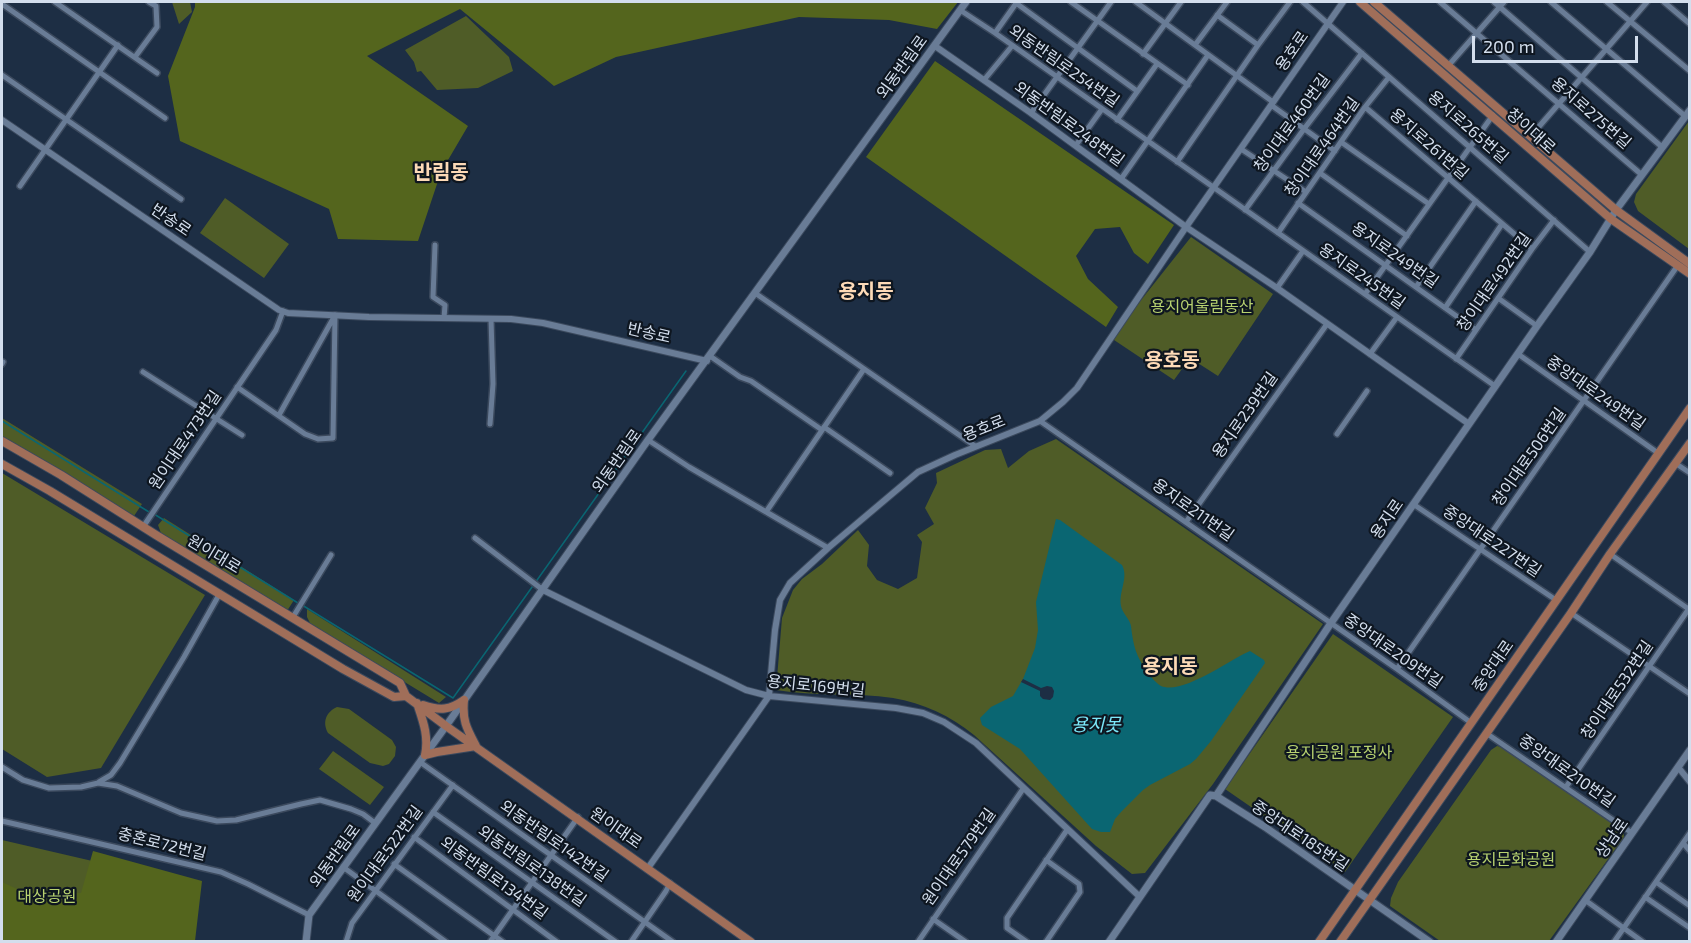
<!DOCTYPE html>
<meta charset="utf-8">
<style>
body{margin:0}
#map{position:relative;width:1691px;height:943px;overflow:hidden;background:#1d2e44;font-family:"Exo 2",sans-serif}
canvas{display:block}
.frame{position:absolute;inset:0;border:3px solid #d3deed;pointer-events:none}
.scale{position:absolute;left:1472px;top:36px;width:166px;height:27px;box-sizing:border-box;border:3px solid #d3deed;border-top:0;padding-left:8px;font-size:18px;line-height:21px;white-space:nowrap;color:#d3deed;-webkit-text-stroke:4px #0e1620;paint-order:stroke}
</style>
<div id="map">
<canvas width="1691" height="943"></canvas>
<div class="frame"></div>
<div class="scale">200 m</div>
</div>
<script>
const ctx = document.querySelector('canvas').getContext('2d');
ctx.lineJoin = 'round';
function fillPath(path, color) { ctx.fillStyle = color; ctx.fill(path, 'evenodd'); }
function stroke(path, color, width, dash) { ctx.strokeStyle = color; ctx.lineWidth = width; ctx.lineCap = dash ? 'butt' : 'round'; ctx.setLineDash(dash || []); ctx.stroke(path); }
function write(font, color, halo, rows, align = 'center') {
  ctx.font = font + ' "Exo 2","Noto Sans KR",sans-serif'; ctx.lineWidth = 4.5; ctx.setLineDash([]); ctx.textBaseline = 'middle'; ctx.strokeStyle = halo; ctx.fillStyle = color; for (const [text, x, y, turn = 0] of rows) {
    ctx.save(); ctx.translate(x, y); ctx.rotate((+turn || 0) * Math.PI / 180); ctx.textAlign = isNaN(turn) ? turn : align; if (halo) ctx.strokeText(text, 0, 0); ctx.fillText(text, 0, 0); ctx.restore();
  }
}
fillPath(new Path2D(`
 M172,2H190L192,12L179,24Z
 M466,16L509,57L513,71L478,88L437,90L421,71L417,72L414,62L405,50Z
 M1689,121V249L1638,211L1634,202L1636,194Z
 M225,198L289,244L264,278L200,233Z
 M1191,237L1273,294L1218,376L1190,358L1174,380L1111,338Z
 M2,418L142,504L134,516L2,436Z
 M1056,439L1323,624L1213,784L1145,873L1132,874L1096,846L974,735C951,716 923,703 893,698C855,692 815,697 776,690L782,618L793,590L802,579L822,564L858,530L869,545L867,566L877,580L898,589L917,578L922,542L917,535L934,524L925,508L937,483L936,473L985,450L1001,449L1008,468L1029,451Z
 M2,473L205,595L101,768L47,777L2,749Z
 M164,518L294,600L287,611L162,536L158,525Z
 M307,609L446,697L439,703L311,625L307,617Z
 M1333,634L1453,717L1345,872L1225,789Z
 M337,707L349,709L392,740L396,747L395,756L389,764L383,766L370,763L328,733C322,722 326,712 337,707Z
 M1497,746L1502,747L1623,829L1624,837L1549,941H1440L1390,906L1391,898L1398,882L1491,750Z
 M333,751L384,787L370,805L319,769Z
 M2,840L187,883L2,942Z`), '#4f5c27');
fillPath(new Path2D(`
 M195,2H958L937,29L889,20L799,17L616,57L554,86L460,9L367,56L468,126L441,172L418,241L338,239L329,209L180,141L168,76L195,7Z
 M935,61L1174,225L1148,264L1134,253L1120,227L1095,229L1076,256L1088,279L1118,307L1106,327L866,157Z
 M93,851L202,881L195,941H2V882L21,891L81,893Z`), '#54651d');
fillPath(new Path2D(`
 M1056,519L1060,520L1122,565C1129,578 1118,592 1121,606C1122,613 1130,619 1131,626C1133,645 1136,657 1148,673C1151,677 1156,683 1161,686C1183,695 1229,660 1250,651L1264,660L1265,663L1211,741L1196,759L1190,764L1150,785L1143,790L1121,812L1115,819L1110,832H1101L1092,829L1020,749L982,725L980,718L991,707L1013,696L1023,679L1035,648L1038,630L1036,602Z`), '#0a6672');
fillPath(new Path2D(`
 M1023,679L1041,688L1047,686L1052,687L1054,691L1053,697L1050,700L1043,699L1040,696V691L1021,682Z`), '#1d2e44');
stroke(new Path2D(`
 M2,421L149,512
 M154,514L298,603
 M302,605L453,698L686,371`), '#0a6672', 1.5);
const minor = new Path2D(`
 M55,2L157,73
 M1071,2L1188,85
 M1136,2L1273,102
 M1303,2L1590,252
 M1440,2L1642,175
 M1494,2L1662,147
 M1551,2L1685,116
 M1607,2L1690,71
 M1664,2L1690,24
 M1016,3L1137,91
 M2,4L165,118
 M960,10L995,33L1495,386
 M1217,15L1258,45
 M995,33L1017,2
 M1195,45L1227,2
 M1143,54L1181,2
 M135,57L157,27L156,6L149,2
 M1448,66L1504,2
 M2,75L181,199
 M984,80L1012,46
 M1271,105L1335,151
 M1365,107L1532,249
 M1031,113L1111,2
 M1117,120L1157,64
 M1530,137L1647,2
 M1341,142L1429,204
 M1076,145L1102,109
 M1241,149L1306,192
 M1177,162L1258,45L1290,2
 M1320,173L1407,236
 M1121,179L1208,55
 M20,186L118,45
 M1298,203L1476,330
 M1245,210L1304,129L1362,53
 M1278,233L1365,107L1389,77
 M435,245L433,297L445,305L444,318
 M1416,287L1476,201
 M1277,288L1303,251
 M755,293L975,446
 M1365,294L1493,115
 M1498,298L1537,326
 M1445,308L1502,224
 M1370,354L1397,317
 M1518,354L1658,453
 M710,356L740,377L751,381L822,430
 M1456,359L1532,249L1554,220
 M2,364L3,362
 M143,372L242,435
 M237,387L305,434L318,439L333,438L335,315
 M279,415L334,317
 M1040,421L1397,669L1470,722
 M490,424L493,384L491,319
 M824,427L890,473
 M1337,434L1367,391
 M648,440L689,467L828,548
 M1675,463L1690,473
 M1413,504L1556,600
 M766,512L864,369
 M1186,522L1327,324
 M143,527L276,330L283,311
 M475,538L543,590
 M1610,554L1690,610
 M1571,613L1690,694
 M293,617L331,555
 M1397,669L1678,265
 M1486,733L1632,833
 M420,762L673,942
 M2,767L23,780L49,788L81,787L98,783L117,786L181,813L217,821L236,820L301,804L320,800L351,809L363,814L375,823
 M99,782L111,775L120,763L184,657L220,593
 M1566,787L1690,607
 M433,812L616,942
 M2,821L221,872L248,884L309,915
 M414,837L557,942
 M1683,843L1690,851
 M1046,860L1079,884L1080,892L1046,942
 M394,864L503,942
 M343,867L446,942
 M1656,882L1690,906
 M1645,897L1690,928
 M1585,900L1643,942
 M933,919L966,942
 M346,942L352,923L453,785
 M490,942L578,817
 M631,942L666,891L670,883
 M918,942L1023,789
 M1027,942L1007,928V918L1067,830
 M1614,942L1690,833`);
const tertiary = new Path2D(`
 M935,46L1031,113L1186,227L1277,288L1469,424
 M2,120L279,310L288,313L369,317L511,319L543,323L707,361
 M543,590L746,690L769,696L896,708L923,713L944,722L976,743L1140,897
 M1678,767L1690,782
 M648,868L769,696L775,630L780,600L790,583L828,548L918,472L955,455L1040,421L1063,402L1077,388L1186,227L1343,2`);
const secondary = new Path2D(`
 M1216,796L1265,827L1430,942
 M306,942L309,915L446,726L648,440L966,2
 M1109,942L1210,795L1216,796L1331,623L1537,326L1590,252L1616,210L1690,110
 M1556,942L1690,750`);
const primary = new Path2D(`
 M1360,2L1611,219L1690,274
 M1374,2L1616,210L1690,264
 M2,441L61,475L156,535L400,683L406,696L446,726L751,942
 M2,464L50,491L343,669L394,697L406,696
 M417,703C423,721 429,736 425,755L437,752L476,746C467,729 462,721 464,700
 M423,705C440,711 450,710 464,700
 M1319,942L1690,408
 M1340,942L1571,613L1610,554L1690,443`);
stroke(minor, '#3b495d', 8);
stroke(tertiary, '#3b495d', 8);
stroke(secondary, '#3b495d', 9);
stroke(primary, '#3b495d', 10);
stroke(minor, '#697c96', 5);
stroke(tertiary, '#697c96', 6);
stroke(secondary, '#697c96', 7);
stroke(primary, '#a06e59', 8);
write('16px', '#d3deed', '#0e1620', [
 ["용호로",1292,51,-55],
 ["외동반림로254번길",1064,66,35],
 ["외동반림로",902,67,-54],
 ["용지로275번길",1591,113,41],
 ["창이대로460번길",1292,123,-54],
 ["외동반림로248번길",1069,124,36],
 ["용지로265번길",1468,127,41],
 ["창이대로",1531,131,42],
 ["용지로261번길",1429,144,41],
 ["창이대로464번길",1322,147,-55],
 ["반송로",171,220,34],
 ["용지로249번길",1395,255,35],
 ["용지로245번길",1362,276,35],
 ["창이대로492번길",1494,282,-55],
 ["반송로",649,333,13],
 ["중앙대로249번길",1596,393,35],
 ["용지로239번길",1245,415,-55],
 ["용호로",984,428,-22],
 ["원이대로473번길",185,440,-56],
 ["창이대로506번길",1529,457,-55],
 ["외동반림로",617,461,-55],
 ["용지로211번길",1193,510,35],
 ["용지로",1387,519,-55],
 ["중앙대로227번길",1492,541,34],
 ["원이대로",214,554,31],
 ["중앙대로209번길",1393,651,35],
 ["중앙대로",1493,666,-55],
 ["용지로169번길",816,686,6],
 ["창이대로532번길",1617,690,-56],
 ["중앙대로210번길",1567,771,35],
 ["원이대로",616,828,35],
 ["중앙대로185번길",1300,836,34],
 ["상남로",1612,838,-55],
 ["외동반림로142번길",554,841,35],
 ["충혼로72번길",162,844,14],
 ["원이대로522번길",385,854,-54],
 ["외동반림로",335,856,-54],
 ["원이대로579번길",959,857,-55],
 ["외동반림로138번길",532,866,35],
 ["외동반림로134번길",494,878,36]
]);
write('16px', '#b8d270', '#0e1620', [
 ["용지어울림동산",1202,307],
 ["용지공원 포정사",1339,753],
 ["용지문화공원",1511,860],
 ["대상공원",47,897]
]);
write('italic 18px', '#7ce8fa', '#0e1620', [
 ["용지못",1096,725]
]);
write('bold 20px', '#fddab7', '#0e1620', [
 ["반림동",441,172],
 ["용지동",866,291],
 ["용호동",1172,360],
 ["용지동",1170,666]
]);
</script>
